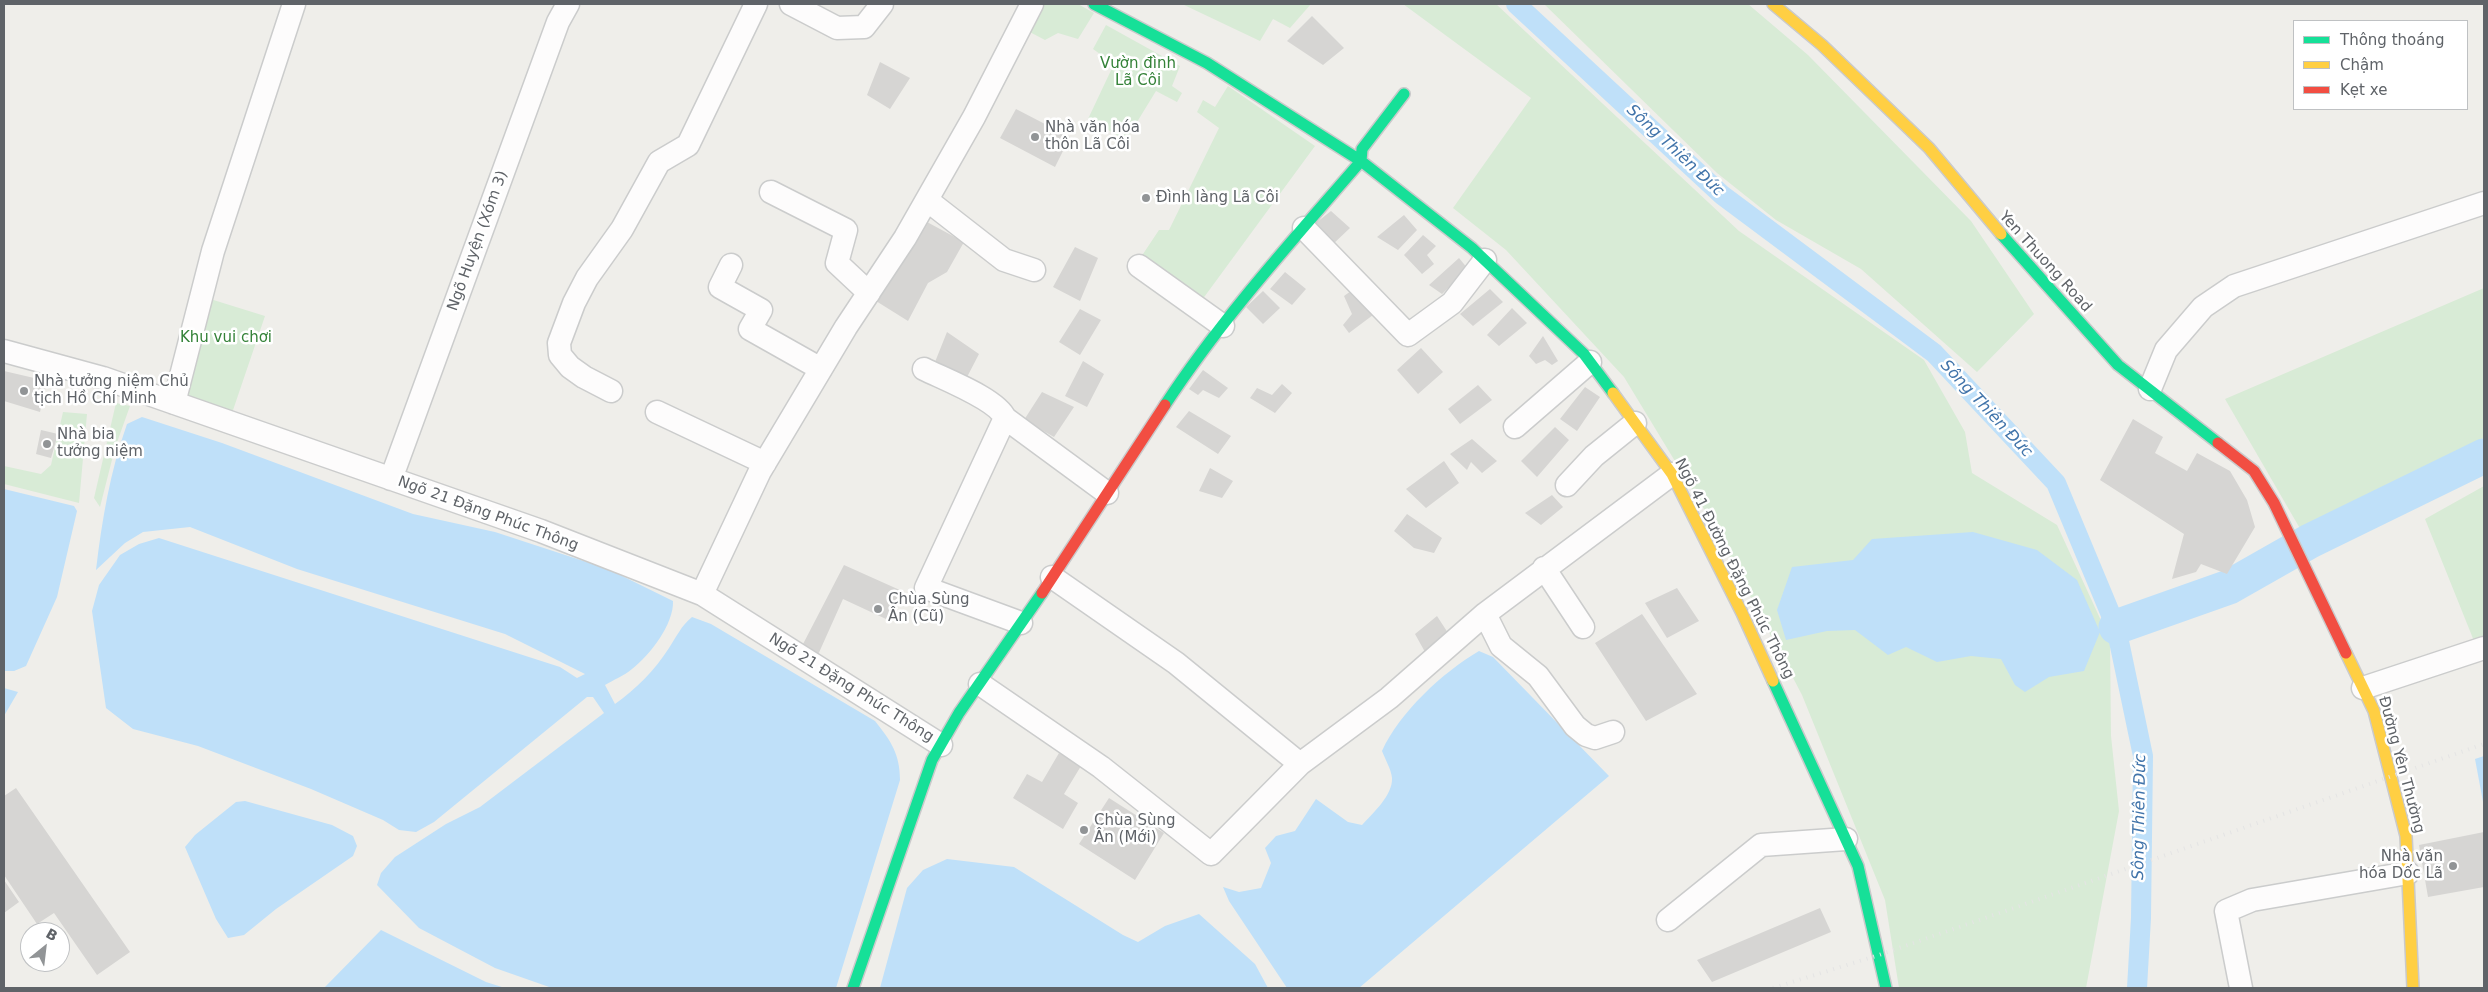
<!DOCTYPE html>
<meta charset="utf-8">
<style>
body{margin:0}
#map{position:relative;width:2488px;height:992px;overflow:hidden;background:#efeeea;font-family:"DejaVu Sans",sans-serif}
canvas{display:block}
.frame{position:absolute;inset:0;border:5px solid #5f6368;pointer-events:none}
.legend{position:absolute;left:2293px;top:20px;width:175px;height:90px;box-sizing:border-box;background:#fff;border:1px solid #bfc1c3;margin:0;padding:6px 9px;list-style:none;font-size:15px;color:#5f6368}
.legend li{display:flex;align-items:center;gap:10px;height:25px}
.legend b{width:25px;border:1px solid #bfc1c3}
.north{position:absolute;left:20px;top:922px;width:50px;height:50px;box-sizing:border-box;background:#fff;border:1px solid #bfc1c3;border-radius:50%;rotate:29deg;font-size:14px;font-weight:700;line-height:20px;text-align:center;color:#5f6368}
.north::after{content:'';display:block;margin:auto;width:18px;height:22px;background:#919496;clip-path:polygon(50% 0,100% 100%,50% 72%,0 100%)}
</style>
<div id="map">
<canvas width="2488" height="992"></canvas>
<div class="frame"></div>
<ul class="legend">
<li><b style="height:6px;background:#16e098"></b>Thông thoáng</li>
<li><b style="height:6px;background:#ffcf43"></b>Chậm</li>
<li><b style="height:6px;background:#f24e42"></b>Kẹt xe</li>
</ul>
<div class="north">B</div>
</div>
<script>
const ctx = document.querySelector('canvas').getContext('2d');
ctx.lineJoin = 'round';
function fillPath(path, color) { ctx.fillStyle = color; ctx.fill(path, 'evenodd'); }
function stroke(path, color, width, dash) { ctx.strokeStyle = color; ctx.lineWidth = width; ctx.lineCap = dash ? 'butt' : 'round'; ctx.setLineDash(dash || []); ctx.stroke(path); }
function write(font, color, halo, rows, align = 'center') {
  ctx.font = font + ' "DejaVu Sans",sans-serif'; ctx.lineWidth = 5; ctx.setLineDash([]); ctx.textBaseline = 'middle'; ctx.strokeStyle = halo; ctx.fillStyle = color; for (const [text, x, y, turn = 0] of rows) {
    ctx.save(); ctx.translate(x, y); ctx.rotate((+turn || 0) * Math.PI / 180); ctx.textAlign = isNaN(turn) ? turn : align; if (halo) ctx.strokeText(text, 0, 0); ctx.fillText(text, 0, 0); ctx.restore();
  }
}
fillPath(new Path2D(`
 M1034,4H1078L1094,13L1078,39L1058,33L1045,40L1024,29Z
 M1182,4H1311L1290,28L1273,19L1260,41Z
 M1403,4H1496L1739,231L1924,360L1965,432L1972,473L2057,525L2110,640L2111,736L2119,811L2086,988H1899L1885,900L1802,695L1707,514L1624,377L1506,250L1453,208L1531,98Z
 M1544,4H1748L1808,55L1971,221L2034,314L1977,372L1861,269L1776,220L1717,173Z
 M1106,25L1180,66L1172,86L1182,93L1177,102L1156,91L1126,140L1088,119L1114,64L1093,49Z
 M1228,86L1315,146L1202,300L1141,257L1159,230H1169L1219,128L1197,112L1203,100L1215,107Z
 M2484,288V438L2302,532L2225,399Z
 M207,298L265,316L231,416L179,400Z
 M116,403L130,406L115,448L100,507L94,498Z
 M63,412L87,414L79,503L4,484V466L41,474L51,465Z
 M2484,486V637L2474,641L2425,519Z`), '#d8ebd6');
fillPath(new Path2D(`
 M142,417L222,443L413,514L495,532L608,569L673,601C674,624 650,655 632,669C624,676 613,680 605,685L615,704C636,689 655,670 669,648C677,636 681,626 692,617L711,624L875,721C891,741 900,754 900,780L836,988H552L495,968L419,928L377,885L381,873L395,857L446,824L480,807L604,713L593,697H587L434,822L416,832L399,830L383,820L311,789L198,746L133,729L106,708L92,611L99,585L120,555L139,544L159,538L560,667L577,678L585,674L505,634L297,569L190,527L143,532L125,543L96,570C102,520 110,472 127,424Z
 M4,489L74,506L77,511L57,597L26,666L14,671H4Z
 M1973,532L2037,550L2077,580L2100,632L2084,671L2049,677L2025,692L2015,685L2001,659L1971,656L1937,662L1906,647L1888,655L1855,630L1827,631L1786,640L1777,610L1792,567L1853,560L1872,539Z
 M1479,651L1493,657L1609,776L1359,988H1287L1229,901L1223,887L1239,892L1261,888L1271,863L1265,848L1276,836L1295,831L1316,799L1348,822L1362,825C1373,813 1393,795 1392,778C1391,769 1385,759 1382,751C1399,713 1443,672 1479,651Z
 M4,688L18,692L4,716Z
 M2484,756V807L2475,759Z
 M245,801L332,825L353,836L357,846L353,856L276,909L244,935L228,938L216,919L185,847L195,835L236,802Z
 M947,859L1014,867L1123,935L1138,942L1165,926L1199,914L1255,964L1268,988H880L907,888L923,870Z
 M381,930L486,982L505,988H324Z`), '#bfe0f9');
stroke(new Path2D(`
 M1516,4L1722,195L1934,353L2056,483L2116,627L2143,756L2141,918L2137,988`), '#bfe0f9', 20);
stroke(new Path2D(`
 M2116,627L2229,587L2310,541L2484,456`), '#bfe0f9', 35);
fillPath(new Path2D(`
 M1312,16L1344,48L1323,65L1287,41Z
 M880,62L910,78L890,109L867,95Z
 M1016,109L1070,137L1055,167L1000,138Z
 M1331,211L1350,228L1331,246L1312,226Z
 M1404,215L1417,230L1398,250L1377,237Z
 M927,222L964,242L947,272L928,283L908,321L876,301Z
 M1423,235L1436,246L1427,255L1434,264L1422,274L1404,255Z
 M1075,247L1098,258L1080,301L1053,287Z
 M1459,258L1468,269L1442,294L1429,285Z
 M1285,272L1306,289L1292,305L1270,289Z
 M1358,286L1377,312L1349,333L1343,325L1352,314L1344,296Z
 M1490,289L1503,302L1473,326L1460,314Z
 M1263,291L1280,308L1263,324L1246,307Z
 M1512,308L1527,323L1499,346L1487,335Z
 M1080,309L1101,320L1080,355L1059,342Z
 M947,332L979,354L966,379L933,367Z
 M1543,336L1558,361L1552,365L1545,360L1536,364L1529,356Z
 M1421,348L1443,372L1418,394L1397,370Z
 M1083,361L1104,374L1087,407L1065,396Z
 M1203,370L1228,388L1219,398L1203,390L1198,395L1189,389Z
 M4,371L47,381L40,412L4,401Z
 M1282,384L1292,393L1275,413L1250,398L1257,388L1272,395Z
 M1478,385L1492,400L1460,424L1448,409Z
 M1585,387L1600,397L1577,431L1560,419Z
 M1042,392L1074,407L1054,437L1024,420Z
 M1189,411L1231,436L1218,454L1176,427Z
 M2133,419L2163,437L2155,453L2187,471L2197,453L2230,471L2247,500L2255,527L2227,574L2201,564L2196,572L2172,579L2184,534L2100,480Z
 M1555,427L1569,440L1537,477L1521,461Z
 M41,430L58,434L51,458L36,454Z
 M1472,439L1497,461L1482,473L1471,462L1467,470L1450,454Z
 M1444,461L1459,483L1426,508L1406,489Z
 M1210,468L1233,481L1222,498L1199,491Z
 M1552,495L1563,507L1541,525L1525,513Z
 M1407,514L1442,538L1434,553L1414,548L1394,531Z
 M844,565L902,591L886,619L843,599L817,657L802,646Z
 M1677,588L1699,621L1667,638L1645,603Z
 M1642,614L1697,694L1646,721L1595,643Z
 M1437,616L1448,633L1425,652L1415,634Z
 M1059,753L1081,766L1064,794L1078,803L1063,829L1013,798L1027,774L1042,782Z
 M16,788L130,952L97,975L54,913L37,924L4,875V796Z
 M1109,798L1164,833L1135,880L1079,844Z
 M2484,832V887L2428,897L2419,845Z
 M4,880L19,902L4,913Z
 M1820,908L1831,932L1712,982L1697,960Z`), '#d6d5d3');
const street = new Path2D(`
 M791,4L837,28L864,27L882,4
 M771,192L846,230L837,263L869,293
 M927,200L1004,260L1034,270
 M1304,228L1408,335L1452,303L1485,260
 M731,265L720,287L761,310L750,329L821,369
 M1139,266L1223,326
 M4,351L103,378L541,531L702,594L941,745
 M924,369C944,379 997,399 1005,418L1107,493
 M2150,389L2166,350L2203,307L2234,286L2484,203
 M611,391L584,377L570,367L560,355L559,343L574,303L587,278L622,229L659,162L688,145L756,4
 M174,403L213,251L294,4
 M657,412L765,463
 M1005,418L926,588L1021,623
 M1515,427L1590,362
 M391,479L558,22L568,4
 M1567,485L1594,456L1635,423
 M1544,568L1583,627
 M1052,577L1176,663L1300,764
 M702,594L760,471L846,327L905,238L974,117L1032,4
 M1485,614L1501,646L1538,676L1575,726L1586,735L1595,738L1613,732
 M980,684L1101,767L1211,854L1300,764L1389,698L1485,614L1672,474
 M2363,688L2484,648
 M1668,920L1761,845L1846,839
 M2241,988L2226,911L2252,900L2408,873`);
const fast = new Path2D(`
 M1094,4L1207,63L1361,161L1472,248L1584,354L1613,393
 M2001,234L2118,365L2218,443
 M1165,405C1222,318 1293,240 1361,161L1362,149L1404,94
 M1773,681L1858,866L1886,988
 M853,988L932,760L959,713L1042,593`);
const slow = new Path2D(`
 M1773,4L1822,45L1929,148L2001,234
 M1613,393L1672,474L1742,613L1773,681
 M2346,653L2374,711L2406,836L2413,988`);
const jam = new Path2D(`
 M2218,443L2254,471L2274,503L2346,653
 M1042,593L1165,405`);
stroke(street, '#cbcccc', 25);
stroke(fast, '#cacacb', 14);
stroke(slow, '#cacacb', 14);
stroke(jam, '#cacacb', 14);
stroke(street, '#fdfcfc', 22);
stroke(fast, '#16e098', 11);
stroke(slow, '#ffcf43', 11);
stroke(jam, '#f24e42', 11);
stroke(new Path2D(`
 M1773,988L1879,955L2484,744`), '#e4e4e4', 4, [1, 6]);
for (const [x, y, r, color] of [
 [1035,137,5,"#919496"],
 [1146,198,5,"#919496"],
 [24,391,5,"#919496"],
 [47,444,5,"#919496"],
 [878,609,5,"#919496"],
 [1084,830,5,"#919496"],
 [2453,866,5,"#919496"]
]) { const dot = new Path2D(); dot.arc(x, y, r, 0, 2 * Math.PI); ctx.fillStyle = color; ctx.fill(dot); stroke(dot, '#fff', 2); }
write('15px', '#348238', '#fff', [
 ["Vườn đình",1138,64],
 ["Lã Côi",1138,81],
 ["Khu vui chơi",226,338]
]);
write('15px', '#5f6368', '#fff', [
 ["Nhà văn hóa",1045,128],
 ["thôn Lã Côi",1045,145],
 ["Đình làng Lã Côi",1156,198],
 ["Nhà tưởng niệm Chủ",34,382],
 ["tịch Hồ Chí Minh",34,399],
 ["Nhà bia",57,435],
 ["tưởng niệm",57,452],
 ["Chùa Sùng",888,600],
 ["Ân (Cũ)",888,617],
 ["Chùa Sùng",1094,821],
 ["Ân (Mới)",1094,838],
 ["Nhà văn",2443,857,"right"],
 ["hóa Dốc Lã",2443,874,"right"]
], 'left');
write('15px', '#5f6368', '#fff', [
 ["Ngõ Huyện (Xóm 3)",478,241,-70],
 ["Yen Thuong Road",2045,262,48],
 ["Ngõ 21 Đặng Phúc Thông",488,514,20],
 ["Ngõ 41 Đường Đặng Phúc Thông",1734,569,63],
 ["Ngõ 21 Đặng Phúc Thông",851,688,32],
 ["Đường Yên Thường",2401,765,75]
]);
write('italic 16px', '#4174aa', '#fff', [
 ["Sông Thiên Đức",1675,151,43],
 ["Sông Thiên Đức",1986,409,47],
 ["Sông Thiên Đức",2140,817,-89]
]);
</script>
